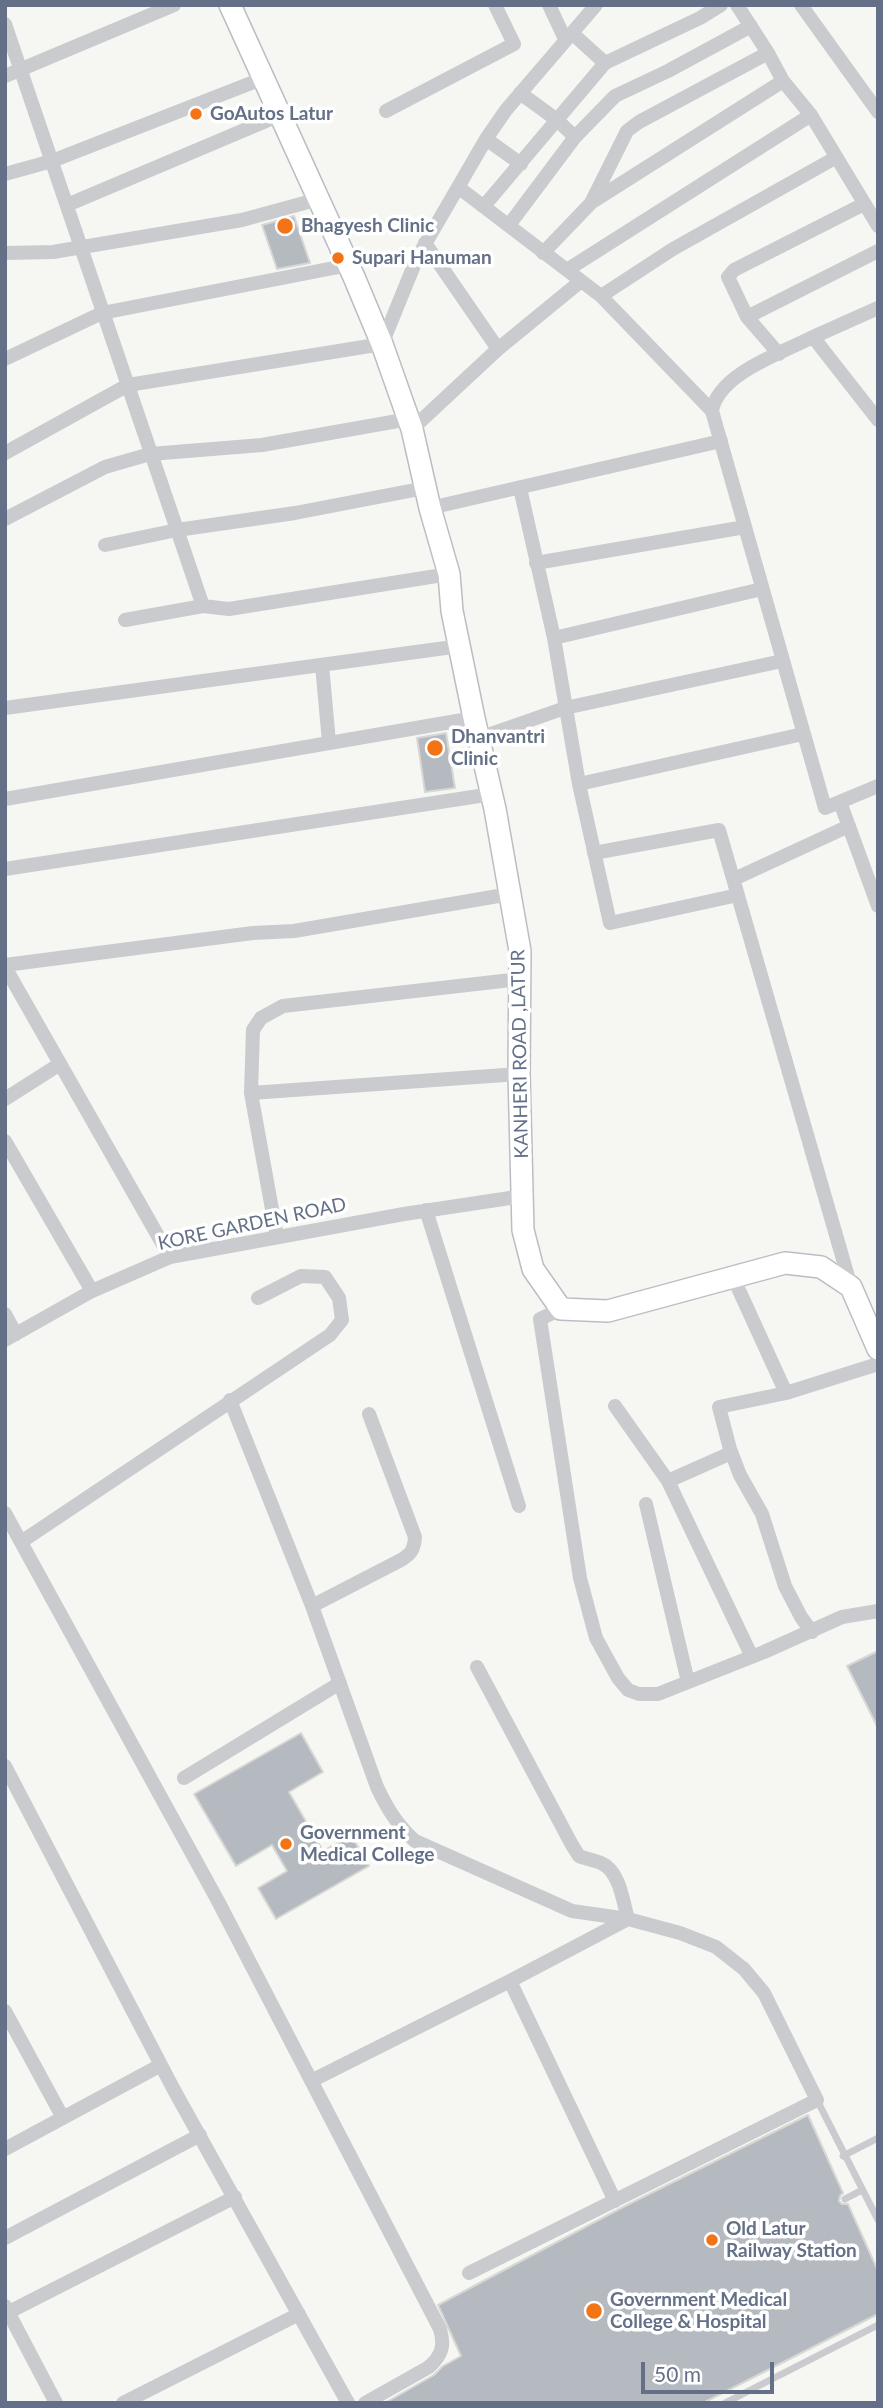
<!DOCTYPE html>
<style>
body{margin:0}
#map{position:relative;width:883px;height:2408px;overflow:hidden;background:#f6f7f3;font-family:Lato,sans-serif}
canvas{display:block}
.frame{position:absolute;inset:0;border:7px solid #637087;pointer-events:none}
.scale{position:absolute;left:641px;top:2362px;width:133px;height:32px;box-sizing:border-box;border:4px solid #637087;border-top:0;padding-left:9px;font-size:21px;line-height:24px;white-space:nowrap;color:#637087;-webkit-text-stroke:5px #fff;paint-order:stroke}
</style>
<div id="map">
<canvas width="883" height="2408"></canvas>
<div class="frame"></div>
<div class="scale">50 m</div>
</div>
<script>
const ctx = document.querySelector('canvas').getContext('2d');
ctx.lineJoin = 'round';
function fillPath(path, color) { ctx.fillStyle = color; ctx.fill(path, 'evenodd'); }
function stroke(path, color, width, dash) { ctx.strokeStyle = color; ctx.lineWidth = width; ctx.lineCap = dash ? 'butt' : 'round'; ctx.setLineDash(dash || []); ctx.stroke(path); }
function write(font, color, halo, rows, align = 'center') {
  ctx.font = font + ' Lato,sans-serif'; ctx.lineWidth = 7; ctx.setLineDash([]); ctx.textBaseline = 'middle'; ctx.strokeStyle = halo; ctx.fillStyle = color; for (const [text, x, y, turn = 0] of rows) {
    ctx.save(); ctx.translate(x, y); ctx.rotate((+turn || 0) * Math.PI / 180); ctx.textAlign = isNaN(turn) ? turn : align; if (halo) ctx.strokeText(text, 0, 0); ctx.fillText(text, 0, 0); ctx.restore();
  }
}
const building = new Path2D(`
 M294,216L310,263L277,269L262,225Z
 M446,733L455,788L425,792L417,738Z
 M878,1651V1728L847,1666Z
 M301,1733L323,1772L289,1792L323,1851L351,1835L369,1866L276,1919L258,1888L287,1871L272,1845L236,1866L194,1794Z
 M808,2115L843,2193L840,2196L839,2201L842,2204H848L878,2271V2314L703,2403H385L434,2375L443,2366L461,2356L438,2305L625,2206Z`);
fillPath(building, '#b5bac1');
stroke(building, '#d7d8d5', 2);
const secondary = new Path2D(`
 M230,5L354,277L382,344L412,429L430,508L449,574L452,611L474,718L495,809L520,951L519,1074L523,1230L533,1269L561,1309L608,1311L785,1263L821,1267L851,1287L878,1349`);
stroke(secondary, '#babec4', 24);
stroke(new Path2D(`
 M817,2100L878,2220
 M843,2156L878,2138
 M845,2199L862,2190
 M725,2403L878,2325`), '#c9cbcf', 7);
stroke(new Path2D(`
 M549,5L565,39
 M737,5L768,53L783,81L811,115L878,226
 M801,5L878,112
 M5,24L203,606L229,609L449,574
 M573,34L605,63
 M5,76L174,5
 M520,93L557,120L575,137
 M386,111L514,44L495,5
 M486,139L521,164
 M5,174L52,161L264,78
 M458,187L601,296L712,411
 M592,201L627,131L639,122L768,53
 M67,205L280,115
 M484,206L605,63L700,18L721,5
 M509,225L575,137L615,96L668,71L751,26
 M5,253L53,252L242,220L319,199
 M543,253L592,202L783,81
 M567,270L811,115
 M601,296L673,249L835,158
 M878,308L813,337L878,420
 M747,317L878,251
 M813,337C781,353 718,374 712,411L825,808L878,786
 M498,349L581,281
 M779,354L747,317L728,277L734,270L864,204
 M5,359L102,313L349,265
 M412,429L498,349L425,243
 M5,453L128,385L382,344L417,258L486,139L506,110L596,5
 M520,488L554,638L579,784L610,923L738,895
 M430,508L721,441
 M5,519L105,467L150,454L262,445L409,419
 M105,545L177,530L295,513L425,488
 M536,563L745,527
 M125,620L203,606
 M554,638L762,589
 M322,665L329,742
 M5,708L460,646
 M479,738L565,708L782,661
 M579,784L803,734
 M5,799L474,718
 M840,802L878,906
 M594,853L719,830L851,1287
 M5,869L492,794
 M734,879L849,826
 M5,965L253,933L294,931L510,894
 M5,967L170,1257
 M251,1093L519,1074
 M5,1099L60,1064
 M5,1141L92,1291
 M426,1210L519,1506
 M277,1237L251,1093L253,1030L261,1018L283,1006L520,979
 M733,1277L786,1393L878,1364
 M561,1309L540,1319L580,1578L596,1638L618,1678L628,1690L639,1694H658L764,1652L842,1617L878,1611
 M5,1314L16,1334
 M5,1340L92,1291L170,1257L404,1214L523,1196
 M786,1393L719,1407L730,1449L740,1475L762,1514L785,1586L801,1617L812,1632
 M230,1400L312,1606L377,1787C387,1808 397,1825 415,1841L572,1911L628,1919L680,1933L716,1947L744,1969L764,1993L817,2100L469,2273
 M615,1406L668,1481L752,1657
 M668,1481L731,1453
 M646,1504L688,1682
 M5,1513L218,1901L440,2329C445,2346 442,2355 429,2367L365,2403
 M21,1542L330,1335L342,1320L339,1298L325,1277L301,1276L258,1298
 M312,1606L401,1560C411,1554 414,1550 415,1537L369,1414
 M477,1667L572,1845L579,1856C586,1859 594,1860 601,1863C620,1871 623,1902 628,1919L510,1981
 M5,1766L174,2090L348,2403
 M184,1778L340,1683
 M5,2011L63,2118
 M313,2080L510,1981L615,2201
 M5,2149L161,2065
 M5,2238L200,2135
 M5,2306L56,2403
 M5,2314L235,2197
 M123,2403L299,2314`), '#c9cbcf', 14);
stroke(secondary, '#fff', 21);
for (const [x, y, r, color] of [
 [196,114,7,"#f37416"],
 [285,226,9,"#f37416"],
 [338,258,7,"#f37416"],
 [435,748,9,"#f37416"],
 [286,1844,7,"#f37416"],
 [712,2240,7,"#f37416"],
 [594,2311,9,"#f37416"]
]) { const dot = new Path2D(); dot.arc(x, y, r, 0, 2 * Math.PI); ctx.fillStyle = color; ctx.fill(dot); stroke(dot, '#fff', 2.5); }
write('bold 19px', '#637087', '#fff', [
 ["GoAutos Latur",210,114],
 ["Bhagyesh Clinic",301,226],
 ["Supari Hanuman",352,258],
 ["Dhanvantri",451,737],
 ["Clinic",451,759],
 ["Government",300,1833],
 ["Medical College",300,1855],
 ["Old Latur",726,2229],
 ["Railway Station",726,2251],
 ["Government Medical",610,2300],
 ["College & Hospital",610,2322]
], 'left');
write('19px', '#637087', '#fff', [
 ["KANHERI ROAD ,LATUR",520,1054,-91],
 ["KORE GARDEN ROAD",252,1224,-12]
]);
</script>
